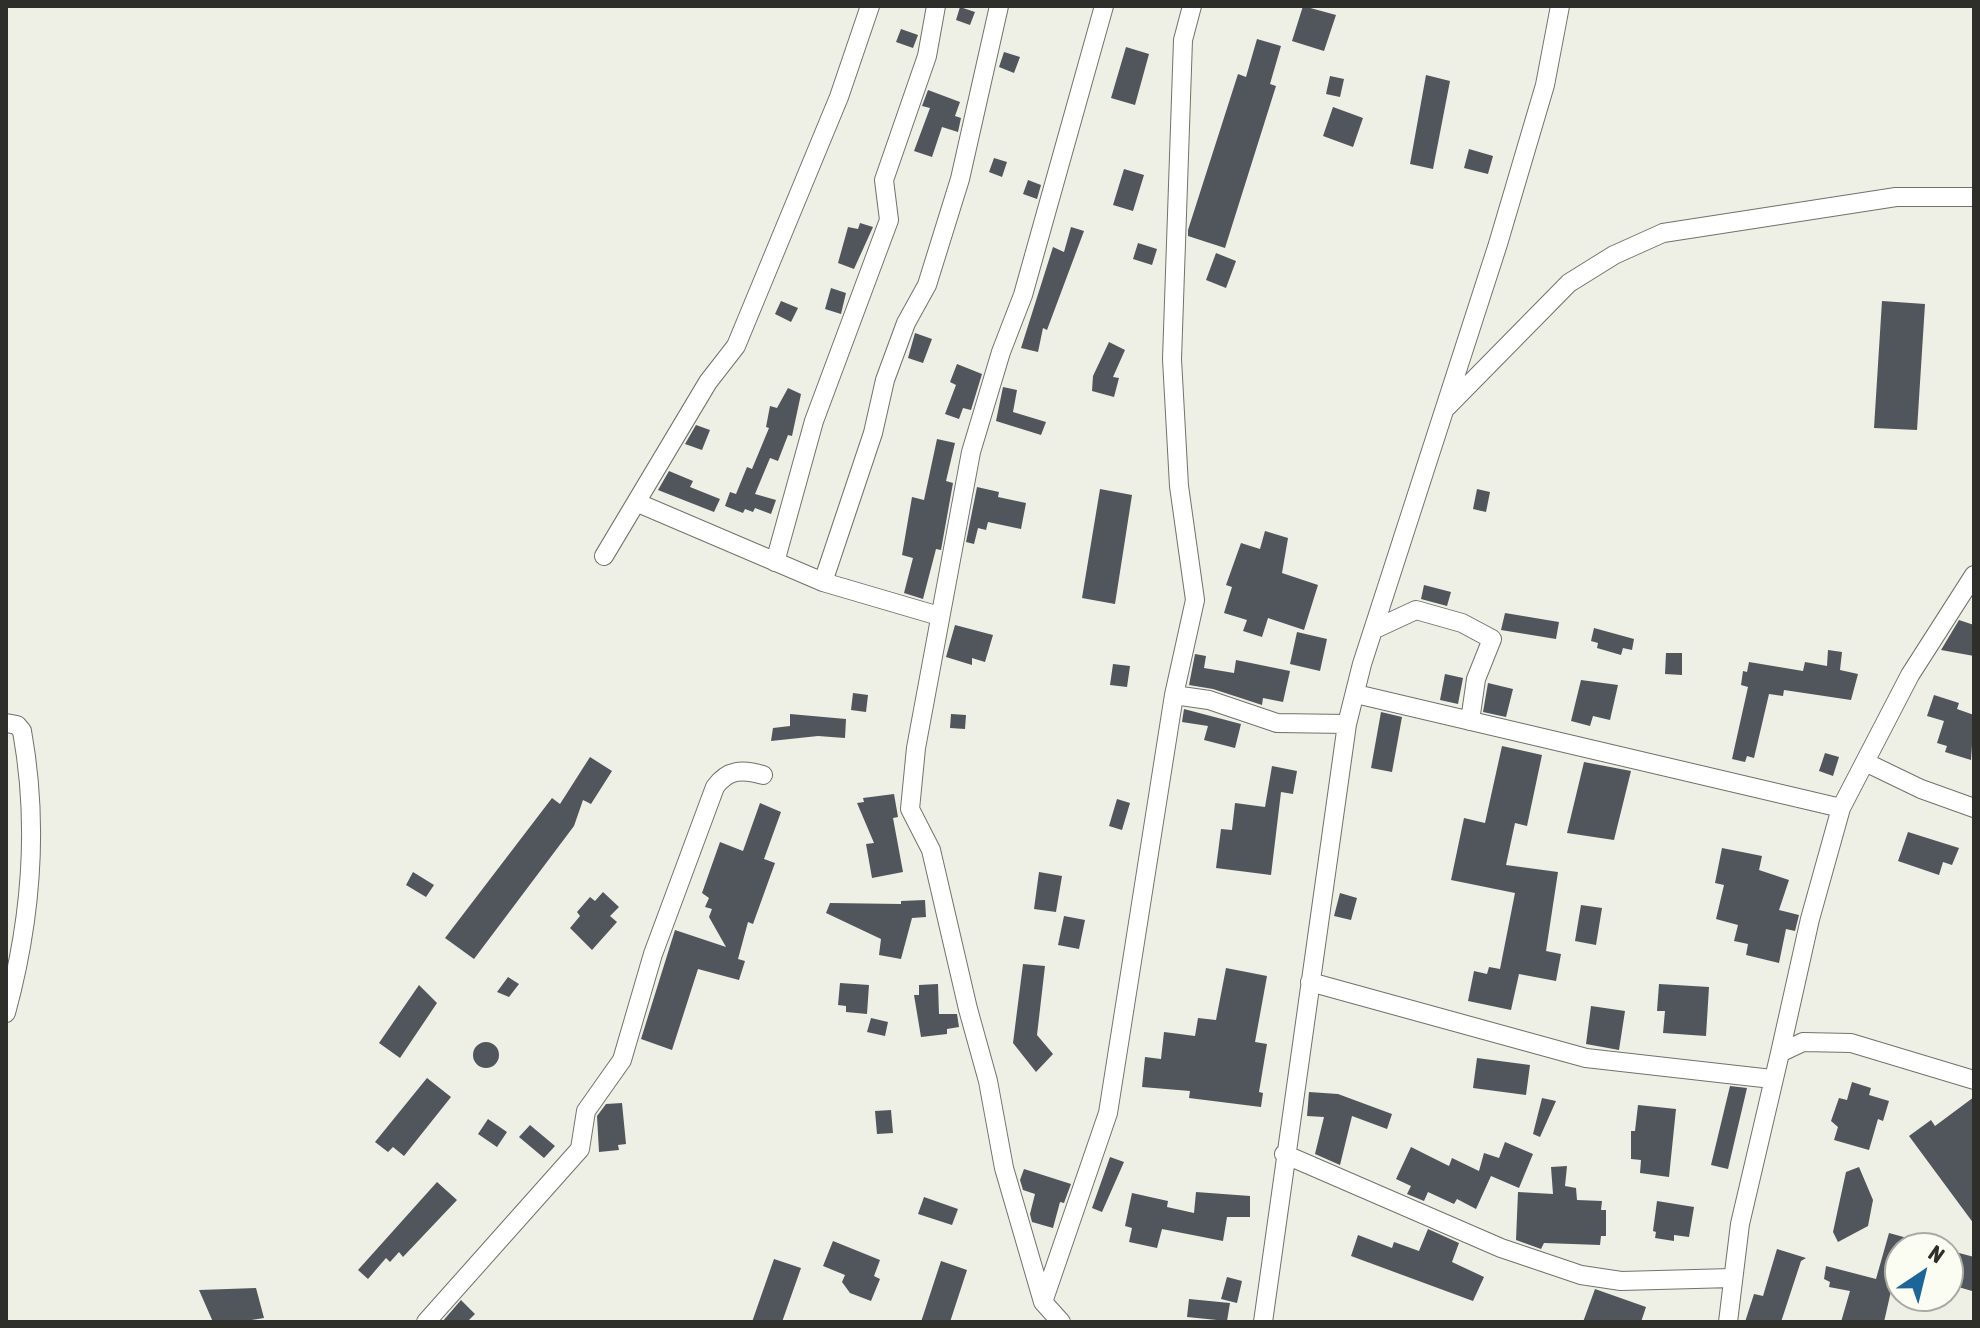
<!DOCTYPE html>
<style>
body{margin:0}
#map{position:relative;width:1980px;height:1328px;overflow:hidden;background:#eeefe5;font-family:"Asap Condensed",sans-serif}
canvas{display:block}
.frame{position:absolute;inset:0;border:8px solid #2e2e2b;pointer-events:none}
.north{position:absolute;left:1884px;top:1232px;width:80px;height:80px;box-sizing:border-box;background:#fbfcf2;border:2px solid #a9aaa2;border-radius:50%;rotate:35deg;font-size:22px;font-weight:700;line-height:32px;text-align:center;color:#2e2e2b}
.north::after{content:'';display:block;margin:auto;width:28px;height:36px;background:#1b6598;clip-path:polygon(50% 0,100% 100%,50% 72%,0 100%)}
</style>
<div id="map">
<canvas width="1980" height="1328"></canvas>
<div class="frame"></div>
<div class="north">N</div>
</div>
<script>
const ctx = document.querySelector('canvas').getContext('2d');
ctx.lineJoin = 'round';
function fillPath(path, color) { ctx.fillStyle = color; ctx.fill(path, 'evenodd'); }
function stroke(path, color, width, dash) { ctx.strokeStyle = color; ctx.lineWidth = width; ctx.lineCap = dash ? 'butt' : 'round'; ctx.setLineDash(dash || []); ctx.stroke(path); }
fillPath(new Path2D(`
 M1303,6L1336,15L1324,51L1292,41Z
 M960,7L975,12L970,25L956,20Z
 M901,29L918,35L913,48L896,42Z
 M1257,39L1281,46L1270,84L1276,86L1225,248L1188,236V230L1238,74L1246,77Z
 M1126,47L1149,54L1135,105L1111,98Z
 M1004,52L1020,57L1014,73L999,67Z
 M1426,75L1450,81L1433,169L1410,164Z
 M1330,76L1344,79L1340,97L1326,94Z
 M928,90L960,102L955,116L961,118L958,132L942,127L932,157L914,151L930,108L922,106Z
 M1333,107L1363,118L1353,147L1323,136Z
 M1469,149L1493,156L1488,174L1464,168Z
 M994,158L1007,162L1002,177L989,172Z
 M1124,169L1144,175L1133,211L1113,205Z
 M1028,180L1041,185L1037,199L1023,194Z
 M860,223L873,227L854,269L838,263L848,227L858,229Z
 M1071,227L1084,231L1047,330L1043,328L1038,352L1021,348L1053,247L1064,252Z
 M1138,243L1157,249L1152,265L1133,259Z
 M1216,253L1236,261L1226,288L1206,280Z
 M831,288L846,293L841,314L825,309Z
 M781,301L798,308L791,322L775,314Z
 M1882,301L1925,304L1917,430L1874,428Z
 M915,333L932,339L923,363L908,358Z
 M1109,342L1125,350L1113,377L1119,378L1114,397L1092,391L1093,376Z
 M957,364L982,374L971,410L963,408L959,419L945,414L956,385L950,382Z
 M1003,387L1017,390L1013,412L1046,422L1041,435L996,421Z
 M788,388L801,394L792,436L788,435L778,461L770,458L755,494L776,500L771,514L755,508L753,512L745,509L743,513L725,506L730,492L736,494L747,467L752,469L769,428L766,427L770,406L777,408Z
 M696,425L710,430L702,450L685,444Z
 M937,439L955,443L946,481L953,483L941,550L936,549L923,599L904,593L913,558L902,555L912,497L924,500Z
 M669,471L693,481L690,487L720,499L714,512L658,490Z
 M977,487L999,492L998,497L1026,503L1021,529L988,522L986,530L978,528L974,544L966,542Z
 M1100,489L1132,495L1115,604L1082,598Z
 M1477,489L1490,492L1486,512L1473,509Z
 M1265,531L1288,538L1282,573L1318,585L1304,630L1268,618L1262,637L1243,631L1247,620L1224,613L1232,587L1226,585L1241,543L1260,549Z
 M1424,585L1451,592L1447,606L1421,599Z
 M1505,613L1559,622L1556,639L1501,630Z
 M1959,620L1974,625V656L1941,650Z
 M955,625L993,635L985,662L972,658V665L946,657Z
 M1594,628L1634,639L1632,650L1623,648L1621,655L1597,648L1598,643L1591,641Z
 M1297,632L1327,639L1320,671L1290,664Z
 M1828,650L1842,652L1840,670L1858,674L1851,700L1784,690L1783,696L1769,694L1754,758L1747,756L1745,762L1732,759L1748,687L1741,685L1743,671L1747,672L1749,662L1803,671L1805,662L1827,666Z
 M1666,653H1682V675L1665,674Z
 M1195,654L1206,656L1204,668L1234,673L1236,660L1290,671L1283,702L1263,698L1262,705L1213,689L1189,685Z
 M1113,664L1130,666L1127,687L1110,685Z
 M1445,674L1463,678L1458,704L1440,700Z
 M1581,680L1618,685L1610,720L1593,716L1590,726L1571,721Z
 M1488,683L1513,689L1506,717L1483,712Z
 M853,693L868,695L866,712L851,710Z
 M1934,695L1959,703L1957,709L1974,715L1971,760L1945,752L1947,746L1937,743L1944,721L1927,716Z
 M1184,709L1241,724L1235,748L1204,740L1208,726L1182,722Z
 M1381,712L1402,717L1392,772L1371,768Z
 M790,714L846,719L845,738L818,736L771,741L773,728L790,726Z
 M951,714L966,715L965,729L950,728Z
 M1502,746L1542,755L1527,826L1515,823L1506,865L1558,872L1546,951L1561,954L1556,981L1519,974L1511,1010L1468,1001L1474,971L1487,974L1489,967L1500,969L1515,893L1451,880L1464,818L1485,823Z
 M1825,753L1839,757L1833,776L1819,771Z
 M590,757L612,771L591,804L583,800L574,826L474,959L445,938L552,798L560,804Z
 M1584,762L1631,771L1614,840L1567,833Z
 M1272,766L1297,771L1293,794L1281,792L1271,875L1216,868L1221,829L1232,830L1235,803L1265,807Z
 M894,794L898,817L893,818L903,872L872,878L866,844L874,843L857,803L864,802L863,798Z
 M1117,799L1130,803L1122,830L1109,826Z
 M760,803L781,812L764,859L775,863L753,924L748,922L738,959L745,961L739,980L698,969L672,1050L641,1039L675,930L726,947L709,917L712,909L705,907L709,898L702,893L720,842L743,851Z
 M1908,832L1959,848L1952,865L1943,862L1939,875L1898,861Z
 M1722,848L1762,856L1759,870L1789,880L1779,910L1799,915L1795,931L1786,929L1779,963L1746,955L1748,944L1734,941L1738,925L1716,919L1724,885L1715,883Z
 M413,872L434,885L426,897L406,885Z
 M1039,872L1062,876L1056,912L1034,909Z
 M603,892L619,907L610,916L617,922L592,950L570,928L580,916L577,912L590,897L595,901Z
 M1340,893L1357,898L1351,920L1334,916Z
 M925,900L926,917L912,918L901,959L879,955L881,939L826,913L830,903L901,904V901Z
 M1581,905L1602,908L1596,945L1575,941Z
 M1064,916L1085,920L1079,949L1058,945Z
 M1023,964L1045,966L1037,1035L1053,1054L1036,1072L1013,1043Z
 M1226,968L1267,976L1255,1042L1267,1044L1259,1092L1263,1093L1261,1107L1189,1098L1190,1091L1142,1087L1145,1057L1161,1059L1164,1032L1195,1036L1198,1018L1216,1020Z
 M508,977L519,984L509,997L497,992Z
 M840,983L869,985L867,1014L846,1012V1006L838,1005Z
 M938,984L939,1014H957L959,1027L947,1029V1034L921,1037L914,995H919V985Z
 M1659,984L1709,987L1706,1036L1663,1033L1665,1011H1657Z
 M419,985L437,1003L400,1058L379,1043Z
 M1591,1006L1625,1011L1619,1050L1586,1044Z
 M871,1018L888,1022L885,1036L867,1032Z
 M473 1055a13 13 0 1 1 26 0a13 13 0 1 1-26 0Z
 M1477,1058L1530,1065L1526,1095L1473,1088Z
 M427,1078L451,1097L404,1156L393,1147L388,1152L375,1142Z
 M1852,1082L1871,1088L1869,1095L1889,1101L1883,1121L1878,1119L1869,1150L1834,1140L1838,1127L1831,1121L1839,1098L1847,1100Z
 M1730,1086L1747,1088L1728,1169L1711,1165Z
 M1309,1092L1338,1094L1392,1114L1387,1129L1352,1116L1340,1165L1315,1154L1324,1117L1307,1116Z
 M1974,1097V1224L1909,1136L1931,1120L1935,1126Z
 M1542,1098L1556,1101L1540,1137L1533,1134Z
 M622,1103L626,1144L618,1145L619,1150L599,1152L597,1116L606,1104Z
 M1638,1105L1676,1109L1669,1177L1640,1173L1641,1160L1631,1159V1131H1635Z
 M891,1110L893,1133L877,1134L875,1111Z
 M488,1119L507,1132L497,1147L478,1134Z
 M530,1125L555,1146L544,1158L519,1137Z
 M1505,1142L1533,1154L1519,1188L1491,1176L1476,1209L1457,1199L1454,1204L1428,1192L1424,1201L1407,1194L1411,1186L1396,1179L1411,1147L1449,1166L1452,1158L1479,1171L1484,1153L1499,1158Z
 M1110,1157L1124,1162L1102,1212L1092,1208Z
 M1567,1166L1565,1186L1576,1188L1577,1200L1602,1201L1601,1210H1606V1236H1601L1600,1245L1544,1243L1541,1249L1516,1240L1518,1192L1553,1194L1551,1167Z
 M1859,1167L1873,1200L1868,1226L1838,1242L1833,1232L1846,1172Z
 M1024,1169L1071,1184L1064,1203L1060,1202L1053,1228L1032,1222L1030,1214L1035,1194L1023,1190L1020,1180Z
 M437,1182L457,1200L403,1257L399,1252L390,1262L386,1258L368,1279L358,1270Z
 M1196,1192L1250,1196V1217H1227L1223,1241L1162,1229L1157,1248L1129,1242L1132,1228L1125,1226L1132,1193L1168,1201L1167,1207L1194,1213Z
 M924,1197L958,1209L952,1225L918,1214Z
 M1657,1201L1694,1207L1689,1237L1674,1235V1241L1655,1238L1656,1232L1653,1231Z
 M1428,1229L1459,1243L1452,1262L1484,1277L1473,1301L1351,1256L1358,1235L1392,1248L1394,1242L1419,1251Z
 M1889,1233L1929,1244L1928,1248H1900V1270L1896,1269L1884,1322H1841L1850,1291L1829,1287L1830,1282L1824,1279L1826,1266L1876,1279Z
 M833,1241L880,1260L874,1276L880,1279L871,1301L850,1293L842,1282L845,1275L823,1266Z
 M1777,1249L1806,1258L1801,1261L1781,1322H1745L1754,1294L1763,1296Z
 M1948,1250L1974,1257L1972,1291L1948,1284Z
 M774,1259L801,1268L782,1322H752Z
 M941,1261L967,1270L950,1322H921Z
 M1227,1277L1242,1281L1237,1303L1221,1299Z
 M256,1288L264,1318L239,1322H213L199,1290Z
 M1595,1289L1646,1307L1641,1322H1583Z
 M1189,1299L1230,1303L1227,1321L1187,1317Z
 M461,1300L475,1314L467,1322H442Z`), '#50565c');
const minor = new Path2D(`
 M1447,407L1569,283L1614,255L1663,233L1896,197H1974
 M638,503L823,582L939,616
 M604,556L708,382L736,346L839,97L870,6
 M775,562L814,421L889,220L884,180L927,56L936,6
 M823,582L873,433L885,380L906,323L927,285L960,179L999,6
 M1375,629L1416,610L1462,623L1492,639L1476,679L1470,721
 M1356,694L1841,808
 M1174,695L1209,700L1277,723L1347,724
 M6,723L17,725L22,731C39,825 31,921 6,1013
 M1865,762L1921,789L1974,808
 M1310,982L1586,1058L1772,1079
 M1780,1053L1810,919L1841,808L1910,675L1974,575
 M1284,1154L1501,1248L1581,1275L1621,1281L1732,1278
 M1043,1302L1108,1113L1174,695L1195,600L1179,486L1172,359L1183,40L1192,6
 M426,1322L580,1149L586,1111L622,1060L653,954L715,787C728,769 743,769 763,775
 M1061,1322L1043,1302L1004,1168L988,1081L968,1009L931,850L910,809L916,748L971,452L1001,352L1023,295L1104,6
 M1263,1322L1347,724L1362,664L1498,244L1545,85L1560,6
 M1728,1322L1740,1224L1780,1053L1803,1042L1851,1043L1974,1080`);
stroke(minor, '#71726a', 20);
stroke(minor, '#fff', 18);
</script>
